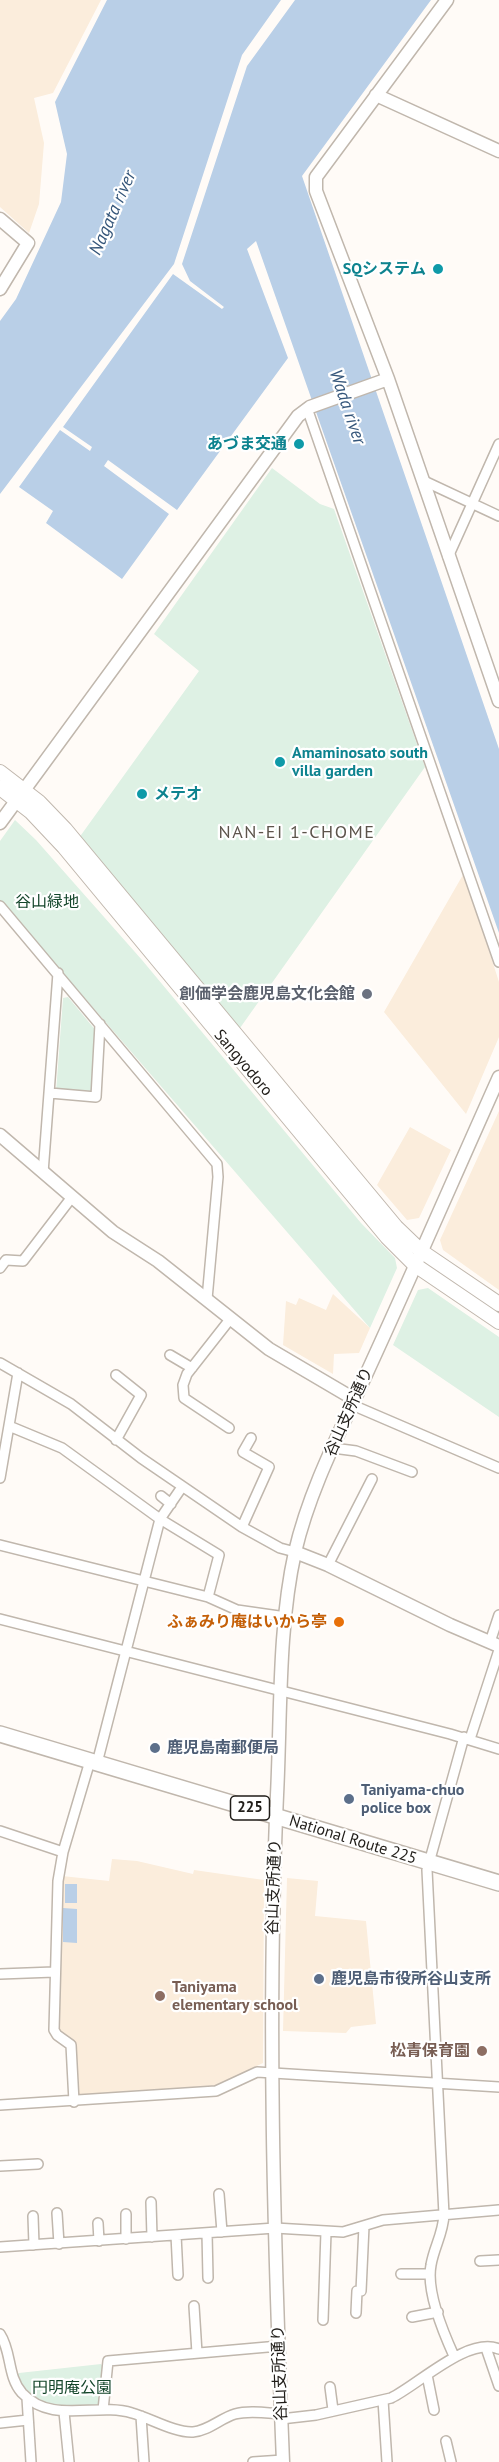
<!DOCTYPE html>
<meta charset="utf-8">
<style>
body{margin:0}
canvas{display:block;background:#fffbf7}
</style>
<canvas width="499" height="2462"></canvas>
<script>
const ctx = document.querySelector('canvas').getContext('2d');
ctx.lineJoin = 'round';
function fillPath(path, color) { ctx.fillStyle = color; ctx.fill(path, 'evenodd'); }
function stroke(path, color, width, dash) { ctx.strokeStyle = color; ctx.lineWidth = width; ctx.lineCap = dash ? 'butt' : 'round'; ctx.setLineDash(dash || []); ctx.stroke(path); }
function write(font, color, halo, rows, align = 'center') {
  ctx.font = font + ' "PT Sans","Noto Sans JP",sans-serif'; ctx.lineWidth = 4.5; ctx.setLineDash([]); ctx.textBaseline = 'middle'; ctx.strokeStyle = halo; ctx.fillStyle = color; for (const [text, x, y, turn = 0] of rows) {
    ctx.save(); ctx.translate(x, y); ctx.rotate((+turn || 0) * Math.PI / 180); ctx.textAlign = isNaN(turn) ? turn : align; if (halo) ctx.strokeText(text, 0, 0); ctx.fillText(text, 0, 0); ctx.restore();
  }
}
fillPath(new Path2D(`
 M0,0H101L53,93L34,98L44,143L39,204L29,233L0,207Z
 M464,873L499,982V1037L466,1114L384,1012Z
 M499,1111V1290L443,1250L440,1240Z
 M410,1127L451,1150L419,1218L407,1220L377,1185Z
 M333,1294L370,1328L359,1353L334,1354L333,1374L283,1345L286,1301L296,1305L299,1298L326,1310Z
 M112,1859L137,1861L193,1874L194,1870L264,1880L263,2063L216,2086L78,2097L73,2044L58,2033L62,1876L109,1881Z
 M287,1878L318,1881L315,1916L366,1921L376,2024L351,2027L346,2033L283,2031Z`), '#fbeddc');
fillPath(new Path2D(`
 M272,468L320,504L334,509L425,767L240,1028L76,842L199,671L154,634Z
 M15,820L36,840L142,960L361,1223L395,1258L397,1268L370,1328L0,900V841Z
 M68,997L97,1032L93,1092L90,1094L56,1092L63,998Z
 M428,1288L499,1337V1417L393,1345L418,1290Z
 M101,2364L103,2367L100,2404L97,2407C64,2407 34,2410 17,2375L19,2373Z`), '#def1e4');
fillPath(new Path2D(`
 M107,0H281L242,55L174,264L0,494V321L16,299L61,202L67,154L55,102Z
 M295,0H431L302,176L499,749V933L256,241L247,249L288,358L177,510L108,460L104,466L169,514L122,579L46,523L53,511L19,487L60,430L90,451L92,447L63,427L173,274L222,309L224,307L190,281L182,264L247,66Z
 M65,1884H77V1903H65Z
 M63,1908L77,1909V1943L63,1942Z`), '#b9cfe7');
const minor = new Path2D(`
 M307,408L499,962
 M422,480L499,516
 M448,557L499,444
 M0,906L217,1164L218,1177L207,1299
 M50,1093L96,1097L100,1024
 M43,1173L58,973
 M0,1268L6,1260L23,1261L72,1197
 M170,1355L192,1368
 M0,1363L71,1404L141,1458L242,1527L280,1548L295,1552
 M116,1375L141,1395L116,1440
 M354,1399L357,1407L499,1468
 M9,1426L62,1448L160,1519L219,1555L208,1597
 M229,1428L184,1398L183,1385L187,1374L231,1318
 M333,1448L356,1451L412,1472
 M0,1478L18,1373
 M161,1496L171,1504
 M242,1527L269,1467L243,1452L251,1438
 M0,1545L208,1597L237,1610L286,1617
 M328,1565L372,1479
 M0,1619L450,1734L499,1749
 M490,1642L499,1615
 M470,1739L499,1650
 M97,1763L160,1519L182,1487
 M0,1831L63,1852
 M0,1974L54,1972
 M74,2102L71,2045L57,2035L54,2030L58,1881L63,1852L90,1761
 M0,2105L216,2091L257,2072L499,2087
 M0,2166L38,2164
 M219,2194L222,2232
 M151,2202L152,2237
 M57,2213L59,2244
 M126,2214V2239
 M33,2216L34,2245
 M98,2223L99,2241
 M207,2233L208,2278
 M176,2235L178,2275
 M0,2247L275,2228L343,2232L383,2220L499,2210
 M480,2261L499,2260
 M401,2274H430
 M194,2306L197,2353
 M356,2313L357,2291H361L364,2226
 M412,2317L438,2312
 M323,2320L326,2232
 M0,2334C12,2352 7,2376 22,2393C52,2425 96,2402 132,2413C150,2418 175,2433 193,2432C208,2431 221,2418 235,2414C249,2410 267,2413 281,2414
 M486,2348L499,2386
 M454,2356C443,2332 426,2291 431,2265C434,2247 443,2234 444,2215L427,1870L464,1737
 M427,2375L434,2410
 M330,2387L333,2410
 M27,2398L31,2462
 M383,2400L387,2462
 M103,2410L108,2361L279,2346
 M64,2412L69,2462
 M141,2416L144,2462
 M281,2419L316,2415L391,2398C418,2385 468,2336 499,2349
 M0,2423L28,2420
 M446,2441L451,2462
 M253,2462L283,2460`);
const tertiary = new Path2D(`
 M447,0L316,177V191L388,379L499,701
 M376,95L499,151
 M0,219L28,243L0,289
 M0,823L298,416L310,407L388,379
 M0,1135L113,1232L158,1261L269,1349L354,1399
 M295,1552L328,1565L450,1625L499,1646
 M283,2462C274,2240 267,2017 277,1795C281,1716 278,1628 295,1552C310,1487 343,1426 370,1366C414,1270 456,1173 499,1077`);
const secondary = new Path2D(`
 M0,772L39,802L65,829L396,1227L421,1251L499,1304
 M0,788L31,812L64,847L387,1237L415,1265L499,1322`);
const trunk = new Path2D(`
 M0,1734L499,1883`);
stroke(minor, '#c0b7ad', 12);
stroke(tertiary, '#c0b7ad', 15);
stroke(secondary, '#c0b7ad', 16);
stroke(trunk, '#c0b7ad', 18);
stroke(minor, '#fff', 9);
stroke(tertiary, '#fff', 12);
stroke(secondary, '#fff', 14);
stroke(trunk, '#fff', 15);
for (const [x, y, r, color] of [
 [438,269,6,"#0f9aa8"],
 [299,444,6,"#0f9aa8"],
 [280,762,6,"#0f9aa8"],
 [142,794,6,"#0f9aa8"],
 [367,994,6,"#6b7280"],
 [339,1622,6,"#e8710a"],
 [155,1748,6,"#5c6f8a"],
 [349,1799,6,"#5c6f8a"],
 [319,1979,6,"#5c6f8a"],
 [160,1996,6,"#8d6e63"],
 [482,2051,6,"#8d6e63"]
]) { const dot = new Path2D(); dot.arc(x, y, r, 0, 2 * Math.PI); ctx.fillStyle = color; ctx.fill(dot); stroke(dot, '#fff', 2); }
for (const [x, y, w] of [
 [250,1808,39]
]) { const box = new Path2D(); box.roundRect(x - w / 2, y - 12, w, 24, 4.5); ctx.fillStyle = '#fff'; ctx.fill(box); stroke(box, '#201d19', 1.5); }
write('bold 15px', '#201d19', null, [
 ["225",250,1808]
]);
write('bold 16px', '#0d838f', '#fff', [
 ["SQシステム",426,269],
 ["あづま交通",287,444],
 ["Amaminosato south",292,753,"left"],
 ["villa garden",292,771,"left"],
 ["メテオ",154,794,"left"]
], 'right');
write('16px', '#14462b', '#fff', [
 ["谷山緑地",47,902],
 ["円明庵公園",72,2388]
]);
write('bold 16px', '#5b616d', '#fff', [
 ["創価学会鹿児島文化会館",355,994]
], 'right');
write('16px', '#201d19', '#fff', [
 ["Sangyodoro",243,1063,50],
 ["谷山支所通り",349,1412,-66],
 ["National Route 225",353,1840,17],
 ["谷山支所通り",274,1887,-88],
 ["谷山支所通り",280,2373,-92]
]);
write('bold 16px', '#c56008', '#fff', [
 ["ふぁみり庵はいから亭",327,1622]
], 'right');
write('bold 16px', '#4e5e75', '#fff', [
 ["鹿児島南郵便局",167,1748],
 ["Taniyama-chuo",361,1790],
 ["police box",361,1808],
 ["鹿児島市役所谷山支所",331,1979]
], 'left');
write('bold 16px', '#785e54', '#fff', [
 ["Taniyama",172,1987],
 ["elementary school",172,2005],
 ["松青保育園",470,2051,"right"]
], 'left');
write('italic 18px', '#35567a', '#fff', [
 ["Nagata river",113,213,-66],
 ["Wada river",347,407,71]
]);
ctx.letterSpacing = '1.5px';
write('18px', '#5c544b', '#fff', [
 ["NAN-EI 1-CHOME",297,833]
]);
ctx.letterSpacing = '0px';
</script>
